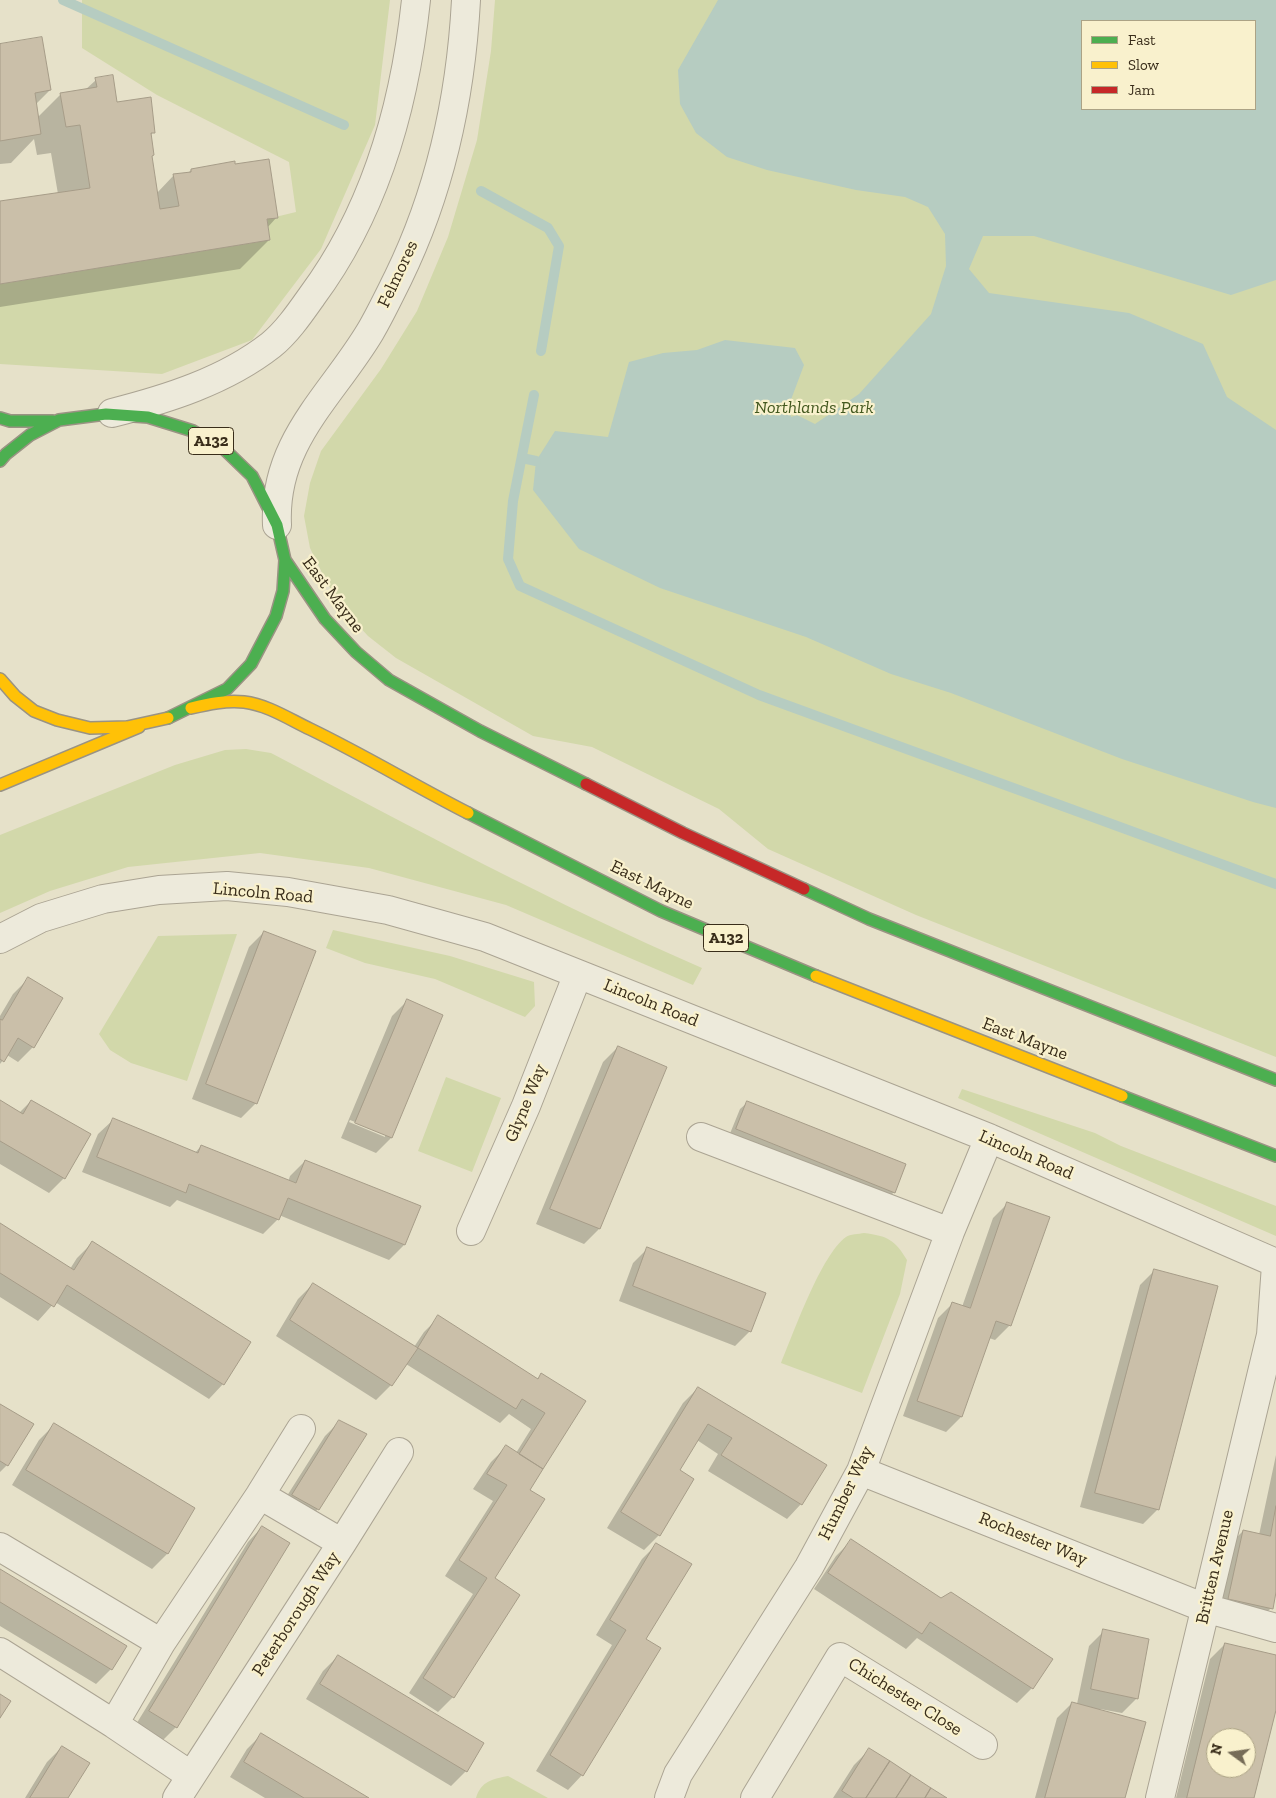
<!DOCTYPE html>
<style>
body{margin:0}
#map{position:relative;width:1276px;height:1798px;overflow:hidden;background:#e6e1c9;font-family:"Zilla Slab",serif}
canvas{display:block}
.legend{position:absolute;left:1081px;top:20px;width:175px;height:90px;box-sizing:border-box;background:#f9f1cd;border:1px solid #aca385;margin:0;padding:6px 9px;list-style:none;font-size:15px;color:#392d1a}
.legend li{display:flex;align-items:center;gap:10px;height:25px}
.legend b{width:25px;border:1px solid #aca385}
.north{position:absolute;left:1206px;top:1728px;width:50px;height:50px;box-sizing:border-box;background:#f9f1cd;border:1px solid #aca385;border-radius:50%;rotate:284deg;font-size:14px;font-weight:700;line-height:20px;text-align:center;color:#392d1a}
.north::after{content:'';display:block;margin:auto;width:18px;height:22px;background:#766c57;clip-path:polygon(50% 0,100% 100%,50% 72%,0 100%)}
</style>
<div id="map">
<canvas width="1276" height="1798"></canvas>
<ul class="legend">
<li><b style="height:6px;background:#4caf50"></b>Fast</li>
<li><b style="height:6px;background:#ffc107"></b>Slow</li>
<li><b style="height:6px;background:#c62828"></b>Jam</li>
</ul>
<div class="north">N</div>
</div>
<script>
const ctx = document.querySelector('canvas').getContext('2d');
ctx.lineJoin = 'round';
function fillPath(path, color) { ctx.fillStyle = color; ctx.fill(path, 'evenodd'); }
function stroke(path, color, width, dash) { ctx.strokeStyle = color; ctx.lineWidth = width; ctx.lineCap = dash ? 'butt' : 'round'; ctx.setLineDash(dash || []); ctx.stroke(path); }
function write(font, color, halo, rows, align = 'center') {
  ctx.font = font + ' "Zilla Slab",serif'; ctx.lineWidth = 4.5; ctx.setLineDash([]); ctx.textBaseline = 'middle'; ctx.strokeStyle = halo; ctx.fillStyle = color; for (const [text, x, y, turn = 0] of rows) {
    ctx.save(); ctx.translate(x, y); ctx.rotate((+turn || 0) * Math.PI / 180); ctx.textAlign = isNaN(turn) ? turn : align; if (halo) ctx.strokeText(text, 0, 0); ctx.fillText(text, 0, 0); ctx.restore();
  }
}
fillPath(new Path2D(`
 M82,0H390L375,125L321,249L252,340L162,374L0,364V284L270,240L267,219L296,212L289,162L157,95L82,48Z
 M495,0H1276V1057L916,915L768,849L719,809L592,747L533,736L396,658L368,636L343,609L326,581L310,548L304,516L310,483L321,451L381,369L417,311L448,237L477,140L491,51ZM1082,21H1255V109H1082Z
 M246,749L271,753C413,828 555,904 702,968L693,985L506,905L369,868L260,853L128,867L50,891L0,913V835L175,765L225,750Z
 M333,930L450,956L534,982L535,1006L525,1017L435,979L365,963L326,948Z
 M237,934L187,1081L131,1063L110,1050L99,1034L158,936Z
 M446,1077L501,1098L472,1172L418,1151Z
 M962,1089L1095,1133L1121,1146L1276,1206V1236L958,1098Z
 M864,1233C888,1236 895,1240 907,1260L900,1294L862,1393L781,1363C794,1332 821,1255 846,1237C850,1234 859,1234 864,1233Z
 M508,1776L548,1798H476C481,1781 493,1779 508,1776Z`), '#d2d8aa');
fillPath(new Path2D(`
 M718,0H1276V280L1231,295L1034,236H983L969,269L989,293L1129,313L1203,344L1227,397L1276,430V808L1253,802L1122,759L951,693L891,674L806,637L660,588L579,549L533,490L536,461L555,431L608,437L629,362L663,353L697,350L725,340L795,348L804,365L789,405L791,417L797,415L815,424L859,394L931,314L946,266L945,234L928,207L905,197L856,190L767,170L727,157L696,133L680,104L678,70ZM1082,21H1255V109H1082Z`), '#b6ccc1');
fillPath(new Path2D(`
 M0,45L50,90L35,105L37,118L61,94L85,90L96,80L116,104L153,132L150,136L151,157L157,193L174,175L188,173L191,170L277,217L267,228L269,240L240,269L0,307V202L58,194L51,153L37,155L34,139L11,163L0,164Z
 M264,932L256,1103L241,1118L192,1099L249,947Z
 M28,979L33,1047L18,1062L7,1055L0,1064V1016L13,994Z
 M407,1001L442,1015L391,1138L376,1153L341,1138L392,1016ZM350,1120L385,1134V1137L349,1122Z
 M618,1047L666,1067L599,1229L584,1244L536,1224L603,1062Z
 M31,1101L64,1178L49,1193L0,1164V1102L19,1113Z
 M748,1102L894,1192L887,1199L729,1136L740,1109Z
 M113,1120L195,1153L201,1146L288,1182L290,1176L305,1161L419,1207L404,1245L389,1260L279,1215L278,1219L263,1234L177,1200L170,1207L82,1172L98,1134Z
 M1008,1203L1010,1325L995,1340L989,1338L961,1417L946,1432L903,1416L938,1318L953,1303L962,1307L993,1218Z
 M0,1224L70,1269L77,1258L92,1243L223,1384L209,1399L55,1302L38,1321L0,1297Z
 M648,1248L750,1331L735,1346L619,1301L633,1263Z
 M1155,1270L1158,1509L1143,1524L1080,1507L1140,1285Z
 M313,1284L414,1347L424,1332L439,1317L537,1379L542,1374L584,1402L528,1490L493,1579L453,1697L438,1712L409,1693L473,1594L445,1576L493,1501L473,1489L491,1462L506,1447L516,1453L531,1429L509,1414L500,1423L406,1364L391,1385L376,1400L276,1336L298,1299Z
 M698,1388L801,1504L787,1519L708,1471L718,1454L697,1440L678,1470L659,1535L644,1550L607,1528L683,1403Z
 M0,1405L7,1465L0,1472Z
 M340,1421L318,1509L303,1524L278,1510L325,1436Z
 M54,1425L194,1509L167,1554L152,1569L12,1485L39,1440Z
 M1276,1455V1586L1271,1608L1256,1623L1213,1614L1228,1546L1243,1531L1259,1535Z
 M262,1527L176,1727L161,1742L135,1726L248,1542Z
 M851,1541L941,1599L1051,1659L1032,1688L1017,1703L917,1638L906,1649L814,1589L836,1556Z
 M657,1544L644,1640L582,1775L568,1790L536,1771L612,1645L596,1635L642,1559Z
 M0,1570L111,1669L96,1684L0,1626Z
 M1104,1631L1137,1698L1122,1713L1100,1709V1711L1124,1798H1035L1057,1718L1072,1703L1077,1704L1089,1646Z
 M1225,1644L1276,1657V1705L1253,1798H1176L1210,1659ZM1216,1738H1246V1768H1216Z
 M338,1656L466,1771L451,1786L306,1699L323,1671Z
 M262,1734L366,1798H265L230,1777L247,1749Z
 M62,1747L67,1798H25L47,1762Z
 M869,1750L944,1798H833L854,1765Z`), '#0003');
stroke(new Path2D(`
 M63,0L344,125
 M481,191L548,228L559,246L541,351
 M534,395L513,501L508,559L520,586L759,695L1276,884
 M522,458L536,461`), '#b6ccc1', 10);
const building = new Path2D(`
 M42,37L51,90L35,93L41,134L0,141V44Z
 M113,75L117,102L151,97L155,133H151L154,155L152,156L160,209L179,206L173,174L191,172V169L235,161V164L269,159L278,218L267,219L270,240L0,284V201L90,188L80,125L66,127L60,93L97,87L95,78Z
 M264,931L316,951L257,1104L206,1084Z
 M28,977L63,998L34,1048L18,1038L4,1062L0,1059V1019L2,1020Z
 M407,999L443,1015L392,1138L355,1123Z
 M618,1046L667,1067L600,1229L550,1209Z
 M0,1100L23,1114L31,1100L91,1134L65,1179L0,1141Z
 M747,1101L906,1164L895,1193L736,1129Z
 M113,1118L198,1153L201,1145L296,1183L305,1160L421,1206L405,1245L288,1198L279,1220L189,1184L186,1193L97,1157Z
 M1007,1202L1050,1217L1011,1326L996,1321L962,1417L917,1401L952,1302L970,1308Z
 M0,1223L74,1270L92,1241L251,1342L224,1385L67,1285L54,1307L0,1273Z
 M647,1247L766,1293L751,1332L633,1286Z
 M1154,1269L1218,1286L1159,1510L1095,1493Z
 M313,1283L418,1348L392,1386L290,1320Z
 M438,1315L538,1379L541,1373L586,1401L543,1469L519,1454L545,1413L522,1399L516,1409L418,1348Z
 M698,1387L827,1465L802,1505L721,1455L732,1438L708,1424L680,1470L694,1479L660,1536L621,1512Z
 M0,1404L34,1424L8,1466L0,1461Z
 M339,1420L367,1434L319,1510L292,1495Z
 M54,1423L195,1508L168,1554L26,1470Z
 M506,1445L543,1469L530,1490L545,1499L495,1578L520,1595L454,1698L423,1678L487,1578L459,1560L507,1485L487,1474Z
 M1276,1506V1592L1273,1609L1228,1599L1243,1530L1270,1536Z
 M262,1526L290,1543L177,1728L149,1711Z
 M851,1539L941,1598L951,1592L1053,1659L1033,1689L930,1622L922,1634L828,1573Z
 M656,1543L692,1564L646,1639L661,1648L583,1776L550,1755L626,1630L610,1620Z
 M0,1569L127,1646L112,1670L0,1602Z
 M1103,1629L1149,1639L1138,1699L1091,1689Z
 M1225,1643L1276,1655V1710L1254,1798H1187ZM1216,1738H1246V1768H1216Z
 M338,1655L484,1743L467,1772L320,1684Z
 M0,1694L11,1701L0,1718Z
 M1072,1702L1146,1722L1125,1798H1045Z
 M261,1733L369,1798H304L244,1762Z
 M62,1746L90,1763L68,1798H30Z
 M869,1748L890,1761L866,1798H853L842,1791Z
 M890,1761L911,1775L896,1798H866Z
 M911,1775L931,1788L925,1798H896Z
 M931,1788L947,1798H925Z`);
fillPath(building, '#cabfa9');
stroke(building, '#a69c88', 1);
const street = new Path2D(`
 M112,413C167,399 225,381 271,345C287,332 300,313 312,296C375,211 405,104 416,0
 M277,525C273,442 331,397 370,332C380,315 389,296 398,278C440,192 461,95 466,0
 M0,939L41,918L103,899L159,890L227,886L288,892L388,910L485,937L578,974L989,1138L1276,1263
 M701,1137L950,1232
 M471,1231L526,1106L578,974
 M861,1471L1205,1608L1276,1628
 M260,1495L342,1543
 M0,1547L161,1643
 M0,1652L114,1724L190,1775
 M114,1724L161,1643L260,1495L301,1429
 M177,1798L342,1543L399,1452
 M669,1798L678,1774L809,1567L861,1471L950,1232L989,1138
 M755,1798L840,1657L983,1745
 M1160,1798L1271,1335L1276,1265`);
const fast = new Path2D(`
 M0,418L10,421H53
 M0,461L6,454L30,435L59,420L106,414L148,417L193,431L224,449L252,476L277,525L285,560L283,591L276,616L251,664L227,689L168,718
 M285,560L325,619L356,652L389,680L480,731L586,784
 M468,813L661,911L816,976
 M804,889L869,919L1276,1080
 M1122,1096L1276,1156`);
const slow = new Path2D(`
 M0,679L15,696L34,711L57,720L90,728L127,727L168,718
 M191,708C208,704 226,700 244,702C268,705 289,719 310,729C364,755 415,786 468,813
 M0,785L139,727
 M816,976L1122,1096`);
const jam = new Path2D(`
 M586,784L683,833L804,889`);
stroke(street, '#aba493', 30);
stroke(fast, '#9a9383', 14);
stroke(slow, '#9a9383', 14);
stroke(jam, '#9a9383', 14);
stroke(street, '#edeadb', 28);
stroke(fast, '#4caf50', 11);
stroke(slow, '#ffc107', 11);
stroke(jam, '#c62828', 11);
for (const [x, y, w] of [
 [211,441,45],
 [726,938,45]
]) { const box = new Path2D(); box.roundRect(x - w / 2, y - 13.5, w, 27, 4); ctx.fillStyle = '#f9f1cd'; ctx.fill(box); stroke(box, '#392d1a', 1); }
write('bold 16px', '#392d1a', null, [
 ["A132",211,441],
 ["A132",726,938]
]);
write('18px', '#392d1a', '#f9f1cd', [
 ["Felmores",398,274,-65],
 ["East Mayne",333,595,53],
 ["East Mayne",652,885,26],
 ["Lincoln Road",263,893,5],
 ["Lincoln Road",651,1003,22],
 ["East Mayne",1025,1039,21],
 ["Glyne Way",526,1103,-68],
 ["Lincoln Road",1026,1155,23],
 ["Humber Way",846,1493,-64],
 ["Rochester Way",1033,1539,22],
 ["Britten Avenue",1215,1567,-77],
 ["Peterborough Way",296,1614,-57],
 ["Chichester Close",905,1697,32]
]);
write('italic 18px', '#43581f', '#f9f1cd', [
 ["Northlands Park",814,408]
]);
</script>
